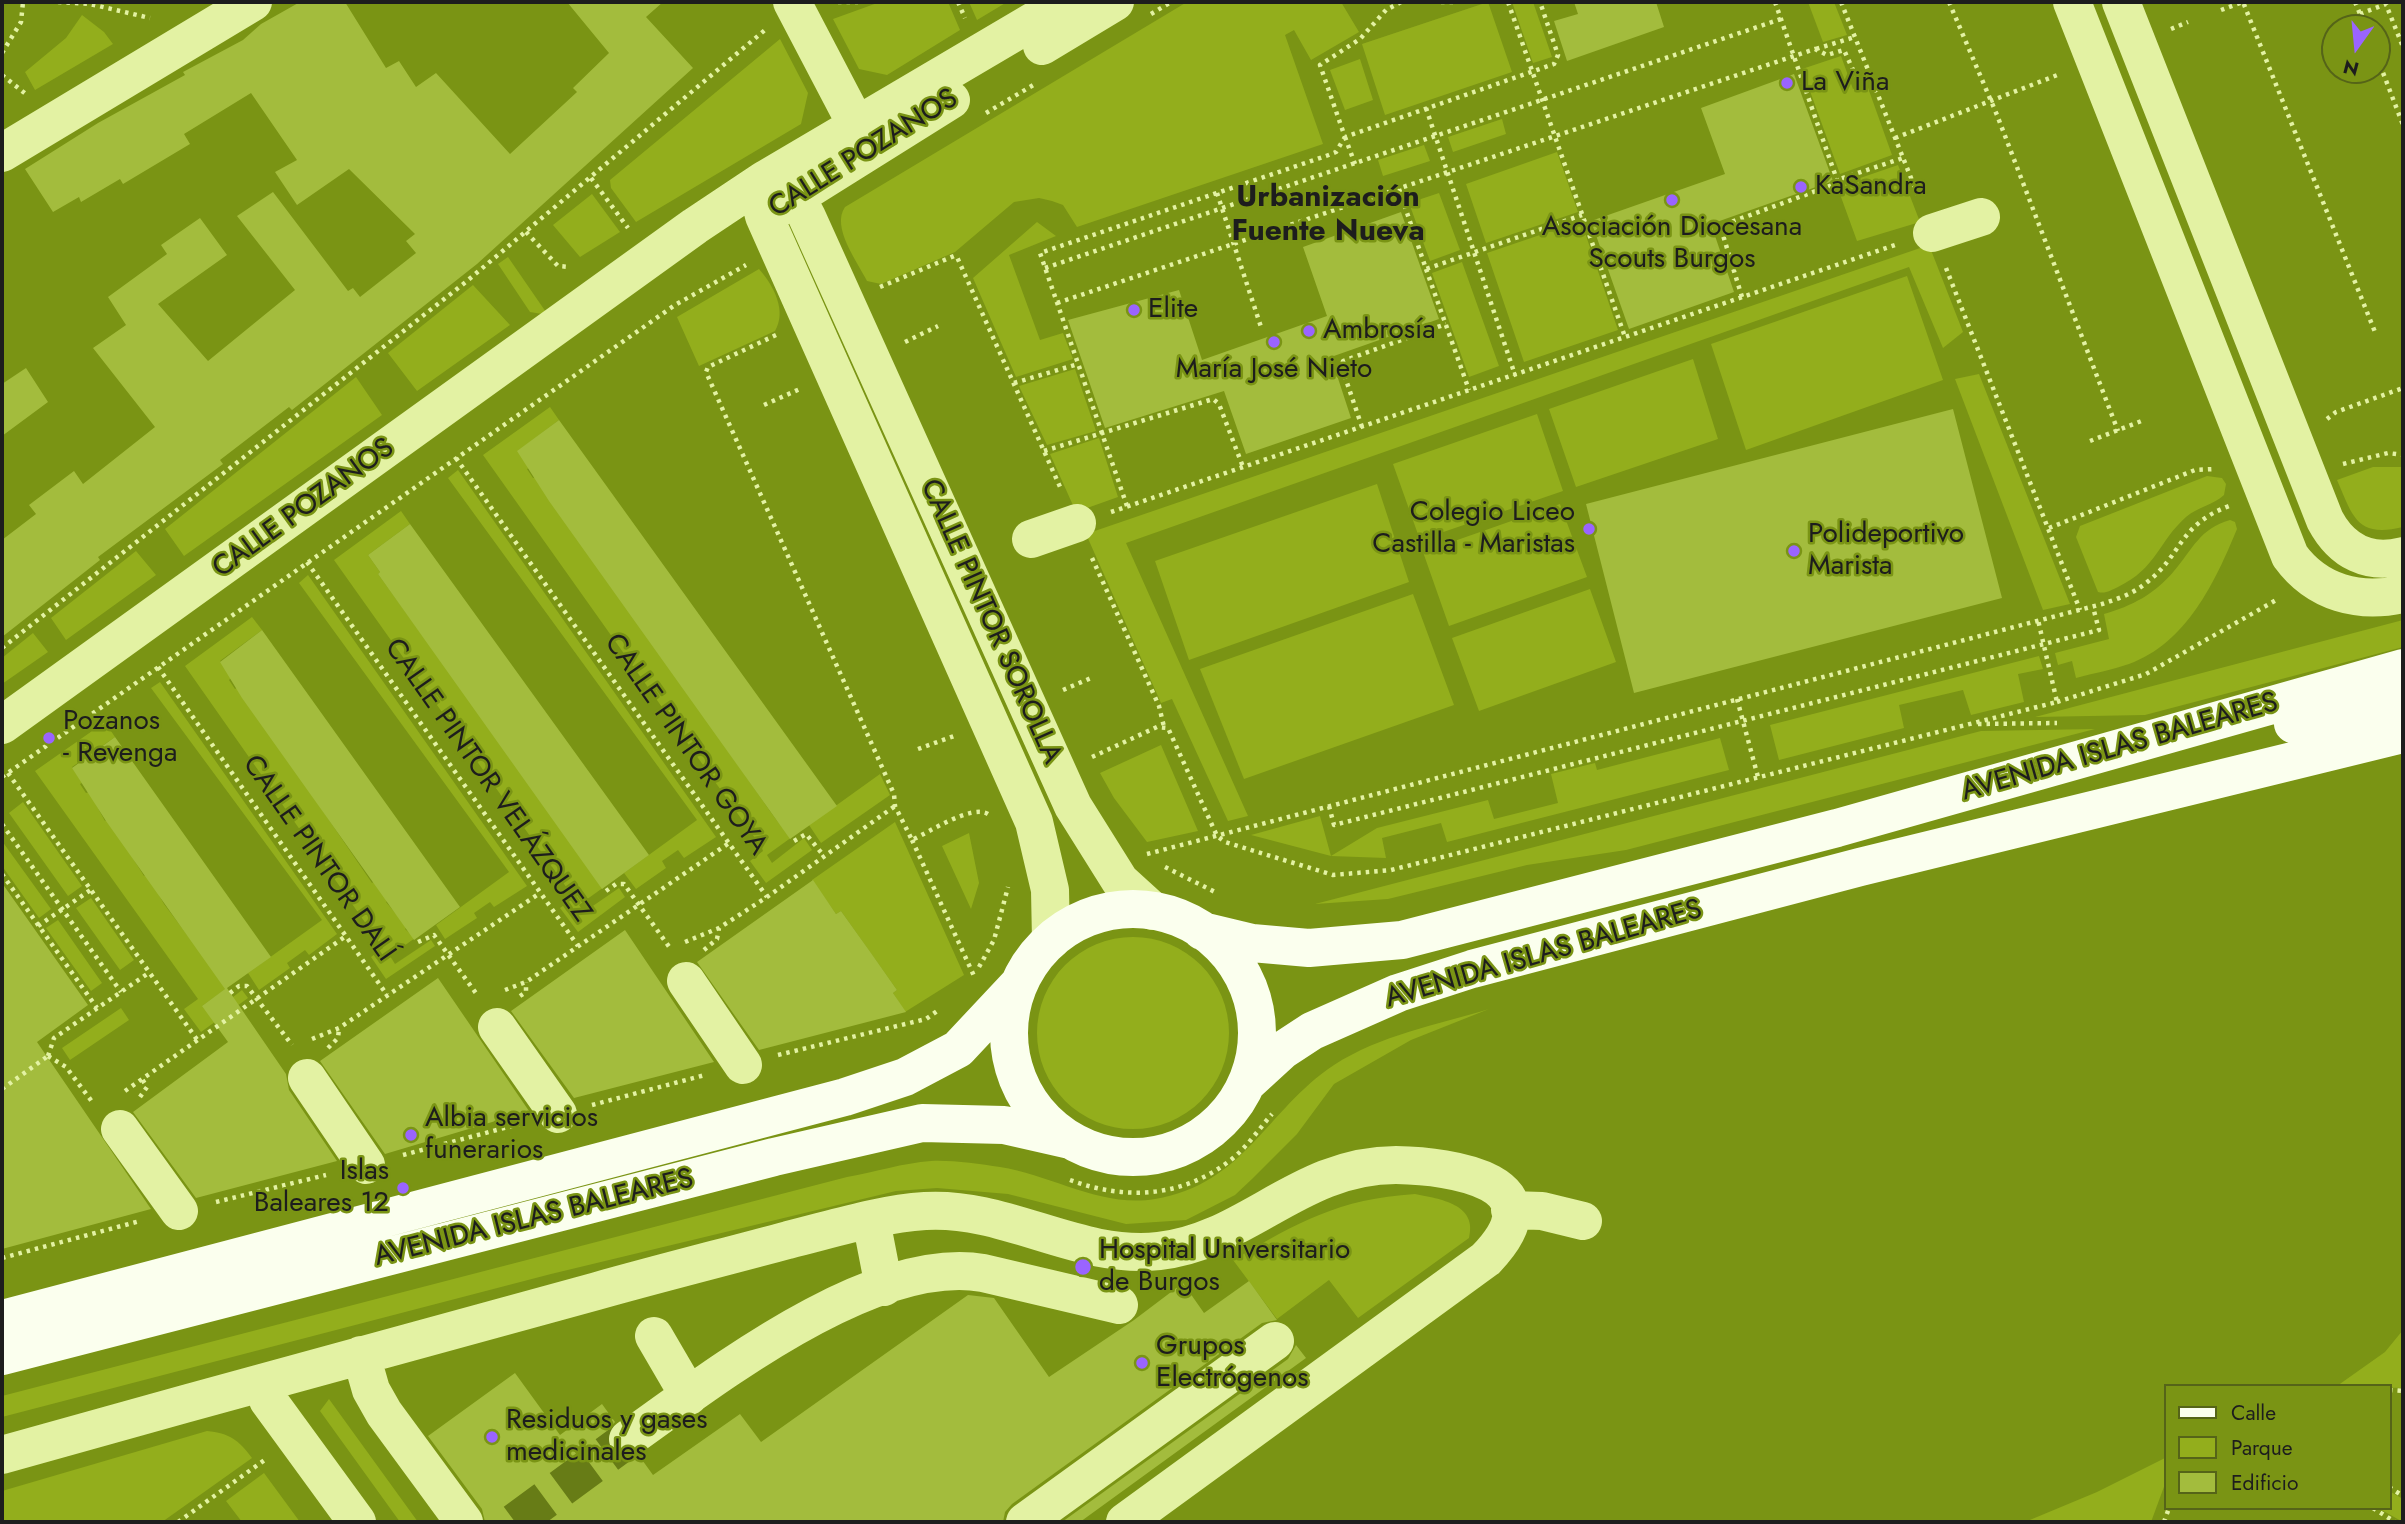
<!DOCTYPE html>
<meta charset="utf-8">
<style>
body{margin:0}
#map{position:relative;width:2405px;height:1524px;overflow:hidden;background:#7a9414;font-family:Jost,sans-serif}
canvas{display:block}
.frame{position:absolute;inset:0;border:4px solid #1d1d1d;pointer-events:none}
.legend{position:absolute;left:2164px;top:1384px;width:228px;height:126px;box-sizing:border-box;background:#7a9414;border:2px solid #556418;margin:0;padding:9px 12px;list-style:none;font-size:21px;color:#1d1d1d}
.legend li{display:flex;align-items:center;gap:14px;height:35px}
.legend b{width:35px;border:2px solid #556418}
.north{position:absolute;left:2321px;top:14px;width:70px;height:70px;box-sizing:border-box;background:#7a9414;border:2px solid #556418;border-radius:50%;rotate:195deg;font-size:19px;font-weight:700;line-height:28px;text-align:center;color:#1d1d1d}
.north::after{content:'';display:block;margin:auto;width:24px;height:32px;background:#9a64ff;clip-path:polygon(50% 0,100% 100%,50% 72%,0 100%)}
</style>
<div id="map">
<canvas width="2405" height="1524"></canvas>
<div class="frame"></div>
<ul class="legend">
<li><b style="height:9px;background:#fbffee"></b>Calle</li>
<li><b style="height:19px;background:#93ae1c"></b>Parque</li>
<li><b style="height:19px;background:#a3bc3d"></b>Edificio</li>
</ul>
<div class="north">N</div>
</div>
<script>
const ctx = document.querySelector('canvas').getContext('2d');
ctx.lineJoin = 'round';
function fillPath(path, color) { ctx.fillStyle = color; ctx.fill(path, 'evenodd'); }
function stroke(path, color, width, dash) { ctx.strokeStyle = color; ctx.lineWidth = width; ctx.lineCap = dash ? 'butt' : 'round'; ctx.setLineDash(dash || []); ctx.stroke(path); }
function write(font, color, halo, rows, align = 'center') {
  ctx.font = font + ' Jost,sans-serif'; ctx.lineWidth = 5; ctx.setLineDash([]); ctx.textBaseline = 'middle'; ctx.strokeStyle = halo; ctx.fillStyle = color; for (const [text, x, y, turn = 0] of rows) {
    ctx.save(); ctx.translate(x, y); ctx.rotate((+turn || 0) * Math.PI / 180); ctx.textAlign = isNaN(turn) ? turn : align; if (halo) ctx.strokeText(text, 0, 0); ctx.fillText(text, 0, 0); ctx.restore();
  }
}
fillPath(new Path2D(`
 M880,2H948L960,30L887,75L859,69L833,19Z
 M969,2H1007L977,20Z
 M1187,2H1341L1359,32L1311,60L1294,30L1285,35L1323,144L1077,227L1063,205L1052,201L1039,198L1014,202L955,252L881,284L867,281C857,261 831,227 845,207Z
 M1488,2L1512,72L1385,115L1362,44Z
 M1512,2H1533L1552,57L1533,63Z
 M1808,2H1834L1847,35L1823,42Z
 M82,15L104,32L113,44L35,90L25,72L66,38Z
 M780,39L808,93L801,124L636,222L611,188L610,180Z
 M1841,56L1853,89L1867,85L1892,155L1840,174L1802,69Z
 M1360,59L1373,100L1345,110L1330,70Z
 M1502,119L1506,134L1453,152L1448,137Z
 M1424,145L1430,161L1383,176L1378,160Z
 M1557,152L1578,212L1486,243L1466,184Z
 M1898,165L1920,222L1857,241L1837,186Z
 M1439,193L1460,250L1430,261L1409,203Z
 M592,194L620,232L580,257L553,225Z
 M1581,221L1618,330L1524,362L1487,253Z
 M1037,222L1056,236L1009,255L1040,340L1063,333L1073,359L1016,377L973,278Z
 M1929,245L1963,332L1943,348L1909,267L1126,543L1248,816L1228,821L1172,699L1161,703L1086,534Z
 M508,257L548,315L530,312L498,264Z
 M1462,262L1499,366L1469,377L1432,273Z
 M759,269C774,286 787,311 775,331L699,366L677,317Z
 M1907,276L1943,380L1746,450L1711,344Z
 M473,285L510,325L417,391L388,353Z
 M1693,359L1718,439L1576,487L1549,409Z
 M1075,369L1096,431L1047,445L1019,386Z
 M1979,374L2070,604L2043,610L1955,379Z
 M356,377L382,415L184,556L165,529Z
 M550,407L559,420L518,451L529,468L527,469L533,478L536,477L763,801C767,807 786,834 792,837L767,855L772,863L804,838L812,850L766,883L750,861L763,851L762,848L483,455Z
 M1537,414L1563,491L1420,540L1393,464Z
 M1099,438L1118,497L1076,512L1050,454Z
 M2373,467H2403V527C2357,538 2353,517 2337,480Z
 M458,470L716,837L684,858L678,850L662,861L666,868L636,889L624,873L697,820L448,478Z
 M2207,476L2222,478L2226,484L2224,495C2213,505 2198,507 2186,517C2158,542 2157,568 2118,587C2111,590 2106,594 2098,592L2076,537L2080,526Z
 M1377,484L1409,582L1189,660L1155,561Z
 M1560,504L1587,577L1449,626L1423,552Z
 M401,511L410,524L368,555L380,572L378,574L604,887L579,905L584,912L619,888L625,897L578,932L560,908L574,898L334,560Z
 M2230,520L2235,522L2237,529C2215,582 2187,643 2129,664C2112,670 2094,673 2076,678L2072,661L2058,665L2055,653L2109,639L2104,614C2132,606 2155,594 2174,571C2192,550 2200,528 2230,520Z
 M136,551L156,575L66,640L51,618Z
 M308,575L527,886L494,907L490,902L474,913L477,918L445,939L436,925L509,872L299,583Z
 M1590,589L1616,662L1479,711L1452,638Z
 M1413,594L1454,705L1244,779L1200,669Z
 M252,617L262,630L220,661L231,678L229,680L235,689L238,687L372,883L375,881L388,900L386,902L407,927L405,929L415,938L390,956L395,964L431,940L435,946L386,979L371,957L383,948L185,666Z
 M2403,620V647L2145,715L2035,717Z
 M33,633L48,652L2,684V658Z
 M2039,656L2043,669L2018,674L2024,702L1971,715L1963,690L1899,705L1904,728L1779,760L1770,725Z
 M160,682L337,934L309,955L305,950L287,963L290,968L259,990L248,973L322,920L151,688Z
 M105,722L115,737L72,767L82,783L80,784L86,793L89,792L105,821L108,819L144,876L147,874L164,904L227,988L202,1006L233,997L242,990L248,998L201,1032L184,1009L198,999L35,771Z
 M2095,729L1626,850L1527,865L1388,899L1315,904L1981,731Z
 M1720,738L1729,770L1447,842L1441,823L1382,838L1386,858L1331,856L1251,835L1320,816L1331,856L1377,828L1488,800L1494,819L1558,803L1551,774L1595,763L1597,770Z
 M1161,745L1198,831L1147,842L1114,798L1100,773Z
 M880,774L890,795L821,843L809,825Z
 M23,802L82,886L68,896L9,813Z
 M895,822L964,975L905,1012L893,993L897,990L841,911L836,914L812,880Z
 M969,833L979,883L971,909L942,846Z
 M2,841L51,909L39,918L2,866Z
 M91,898L134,960L120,970L76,908Z
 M58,920L102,983L91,991L46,928Z
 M1037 1033a96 96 0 1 1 192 0a96 96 0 1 1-192 0Z
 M121,1008L129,1020L70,1060L62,1048Z
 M1489,1009L1411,1040L1334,1084L1297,1134L1252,1179L1235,1195L1186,1220L1126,1224L1008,1194L937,1188L896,1191L551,1274L2,1417V1396L847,1177C875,1172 903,1163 931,1161C952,1160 979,1164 1000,1167C1052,1175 1101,1208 1155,1199C1245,1184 1266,1110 1334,1065C1380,1035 1437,1025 1489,1009Z
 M1415,1194C1440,1199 1478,1204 1469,1238L1358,1318L1329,1280L1277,1319L1233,1260C1299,1222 1338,1199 1415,1194Z
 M2403,1330V1388L2337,1386L2385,1352Z
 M329,1399L418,1522H400L320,1411Z
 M207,1431C229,1433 239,1440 252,1458L162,1522H2V1491Z
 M2165,1458V1484L2151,1522H2025L2097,1492Z
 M264,1473L300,1522H242L226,1501Z
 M2389,1491L2403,1499V1522L2378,1508H2389Z`), '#93ae1c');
fillPath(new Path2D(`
 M300,2H345L386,68L399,61L416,87L436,73L510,154L577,92L573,88L609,53L567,2H663L646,17L693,68L477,264L292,410L289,407L220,460L223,464L98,557L100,560L2,637V540L36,514L29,505L74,471L83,484L155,427L93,348L126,325L108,297L167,254L161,245L200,218L227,255L158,304L208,361L295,290L237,216L273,192L348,291L353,288L360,297L416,253L406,241L415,234L349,169L297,205L275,172L297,160L251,93L184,134L190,144L123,184L120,179L81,202L79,197L53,212L25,169L98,123L185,75L183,72L243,40L261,24Z
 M1574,2H1656L1664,27L1567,61L1554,21L1578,14Z
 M1794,74L1833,181L1711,224L1734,292L1629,329L1591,221L1725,174L1701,108Z
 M1401,212L1439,319L1331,357L1351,418L1246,454L1224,391L1105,428L1068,320L1179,290L1202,360L1327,316L1303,247Z
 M26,368L48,402L2,436V384Z
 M1953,409L2002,598L1634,693L1586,504Z
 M559,420L837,806L790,839L549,501L517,451Z
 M410,524L649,855L602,889L378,574L380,572L368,555Z
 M262,630L460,907L414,940L242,698L220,662Z
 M115,737L271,957L227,988L286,1074L289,1090L337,1161L196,1198L133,1112L228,1042L202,1006L225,989L106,821L72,768Z
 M813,880L836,914L841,911L871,953L897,990L893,993L906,1012L759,1050L697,962Z
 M2,883L88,1005L37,1042L151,1209L2,1249Z
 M625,930L714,1062L574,1098L511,1011Z
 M438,978L529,1111L385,1154L320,1061Z
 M1249,1281L1277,1320L1262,1323L1012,1504L1005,1512L1003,1522H485L482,1509L428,1436L515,1373L560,1435L602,1404L615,1422L608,1431L606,1440L610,1451L620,1459L629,1461L640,1457L653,1475L740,1414L761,1442L968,1295L994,1298L1049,1377L1134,1320L1183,1283L1204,1313Z
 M1296,1345L1306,1358L1080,1522H1062L1288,1359Z`), '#a3bc3d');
stroke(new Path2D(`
 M515,1522L628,1439`), '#677c16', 38, [38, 19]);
stroke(new Path2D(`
 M58,2L90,4L150,18
 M838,2H858
 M958,2L965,18
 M1401,2L1386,10L1360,39L1320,65L1345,137L1554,64L1558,55L1540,2
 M1441,2H1453
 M1508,2L1625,337
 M1775,2L1837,180
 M1841,2L1919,198
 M1949,2L1997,115L2118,431
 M2355,2L2366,28
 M2385,2L2403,47
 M2221,10L2243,2L2375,332
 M1151,14L1171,2
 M2360,14L2386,4
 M2171,29L2188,22
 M1816,49L1855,37
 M2,53L21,22L23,2
 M2377,57L2403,125
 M2,75L27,95
 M1426,108L1515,375
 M986,113L1035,84
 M1345,137L1355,164
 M1895,138L2060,74
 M591,178L628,228
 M1399,189L1426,269L1582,215
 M1217,193L1262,330
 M526,232L558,266L570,267
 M1045,268L1781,19
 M1946,268L2080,610
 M1426,269L1469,390
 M880,287L954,256L957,257L1061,489
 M1742,297L1722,232L1723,225L1835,184L1837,180L1903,158
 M1057,303L1815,49L1827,55L1844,50L1858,81L1871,77
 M776,335L708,367L706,372L894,794L895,806L912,840C929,832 972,804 988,814
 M905,342L938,326
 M1014,383L1078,364
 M764,405L802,388
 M2327,419L2336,412L2403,388
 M1362,427L1342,368L1343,361L1446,324
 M2090,441L2144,420
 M1044,451L1213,399L1219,404L1243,467
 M456,458L767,897
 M2343,464L2388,453L2403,455
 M1127,506L1040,253L1326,156L1336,152L1345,137
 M1111,512L1898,244
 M2049,528L2195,470L2215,469
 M1092,558L1159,706L1164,727
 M307,562L578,946
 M2,648L467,281L765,30
 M158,667L387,995
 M1063,690L1091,678
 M1737,699L1758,777
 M2057,702L2146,674L2278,599
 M1978,724L2057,723
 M918,749L954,736
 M1092,757L1157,727L1168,728L1217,836L1225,842L1333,875L1391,870L2057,702L2038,620
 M8,773L198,1041
 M2,777L675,305L746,265
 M1329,806L1334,825L2099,630L2093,607
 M2,824L121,992
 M912,840L974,976
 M794,841L806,834L824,856
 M1147,854L2102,604C2117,599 2133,594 2146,583C2182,556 2178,525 2229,506
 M1165,867L1217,893
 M2,874L97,1008
 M606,891L616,884H624L670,948
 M38,926L92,889
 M418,942L434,935L478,996
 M685,942L719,928L767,897L895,806
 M704,950L717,939L719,928
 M979,967L994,940L1008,887
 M505,990L526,982L729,843
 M230,993L239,986H247L292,1045
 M520,996L526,992V982
 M312,1039L339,1028L540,893
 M328,1048L338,1038L339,1028
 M778,1055L926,1019L940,1009
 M48,1056L66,1067L93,1103
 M48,1056L54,1038L150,972
 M2,1089L48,1056
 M125,1091L346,936
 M140,1097L147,1087L142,1079
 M592,1105L705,1075
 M403,1155L519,1124
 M1070,1180C1124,1200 1180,1198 1228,1162C1246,1149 1258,1130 1272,1114
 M216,1202L326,1175
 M2,1258L140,1221
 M2389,1390L2403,1391
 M2389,1487L2403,1496
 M2373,1508L2395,1522
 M178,1522L266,1459
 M2164,1522L2169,1508`), '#e3f2a3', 4.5, [3.5, 5]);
stroke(new Path2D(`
 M792,2L869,149
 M2072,2L2290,556C2317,593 2359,604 2403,594
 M2121,2L2325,520C2342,552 2369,565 2403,556
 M1042,46L1115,2
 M2,153L253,2
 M764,180L797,198L807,217L1073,806L1120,881L1153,911
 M764,180L760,200L764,216L1034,822L1050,890L1051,940
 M777,209L951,100
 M1932,233L1981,217
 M1031,539L1077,523
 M2,725L695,226L764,180L1066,2
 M686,981L743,1065
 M497,1027L558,1114
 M307,1078L366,1165
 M120,1129L179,1211
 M1510,1210L1542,1211L1583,1221
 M871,1220L884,1287
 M654,1336L689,1396
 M361,1355L371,1390L384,1413L464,1522
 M262,1383L268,1400L357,1522
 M628,1439C714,1378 872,1254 983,1273L1119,1305
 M2,1455C200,1399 399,1345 597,1291C661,1273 725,1257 788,1240C833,1229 879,1214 925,1211C1007,1206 1078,1260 1159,1251C1248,1241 1299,1165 1396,1165C1452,1166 1561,1181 1486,1259L1125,1522
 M1025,1522L1275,1341`), '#e3f2a3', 38);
stroke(new Path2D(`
 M2293,724L2403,698
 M1009 1033a124 124 0 1 1 248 0a124 124 0 1 1-248 0Z
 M1202,931L1252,943L1309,948L1402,940L1837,828L2403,668
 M1247,1083L1283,1050L1312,1031L1398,993L1472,969L1860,867L2403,734
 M2,1319L845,1097L905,1077L958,1049L1018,985
 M2,1356L774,1157L922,1123L1004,1125L1070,1140`), '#fbffee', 38);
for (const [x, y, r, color] of [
 [1787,83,7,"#9a64ff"],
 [1801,187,7,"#9a64ff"],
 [1672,200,7,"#9a64ff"],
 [1134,310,7,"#9a64ff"],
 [1309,331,7,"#9a64ff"],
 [1274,342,7,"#9a64ff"],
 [1589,529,7,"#9a64ff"],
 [1794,551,7,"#9a64ff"],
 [49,738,7,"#9a64ff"],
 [411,1135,7,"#9a64ff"],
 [403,1188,7,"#9a64ff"],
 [1083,1267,9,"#9a64ff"],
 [1142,1363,7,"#9a64ff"],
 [492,1437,7,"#9a64ff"]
]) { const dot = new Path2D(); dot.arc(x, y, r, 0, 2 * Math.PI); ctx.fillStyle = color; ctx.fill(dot); stroke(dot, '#7a9414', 2.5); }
write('28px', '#1d1d1d', '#7a9414', [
 ["La Viña",1801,83],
 ["KaSandra",1815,187],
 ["Asociación Diocesana",1672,228,"center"],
 ["Scouts Burgos",1672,260,"center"],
 ["Elite",1148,310],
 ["Ambrosía",1323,331],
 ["María José Nieto",1274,370,"center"],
 ["Colegio Liceo",1575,513,"right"],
 ["Castilla - Maristas",1575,545,"right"],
 ["Polideportivo",1808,535],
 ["Marista",1808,567],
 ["Pozanos",63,722],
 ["- Revenga",63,754],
 ["Albia servicios",425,1119],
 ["funerarios",425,1151],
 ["Islas",389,1172,"right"],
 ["Baleares 12",389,1204,"right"],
 ["Hospital Universitario",1099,1251],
 ["de Burgos",1099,1283],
 ["Grupos",1156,1347],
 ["Electrógenos",1156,1379],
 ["Residuos y gases",506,1421],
 ["medicinales",506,1453]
], 'left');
write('28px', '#1d1d1d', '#7a9414', [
 ["CALLE POZANOS",864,154,-32],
 ["CALLE POZANOS",304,509,-36],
 ["CALLE PINTOR SOROLLA",990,622,66],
 ["CALLE PINTOR GOYA",685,745,55],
 ["AVENIDA ISLAS BALEARES",2120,748,-16],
 ["CALLE PINTOR VELÁZQUEZ",487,781,55],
 ["CALLE PINTOR DALÍ",318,859,55],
 ["AVENIDA ISLAS BALEARES",1544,955,-16],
 ["AVENIDA ISLAS BALEARES",534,1219,-14]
]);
write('bold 30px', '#1d1d1d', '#7a9414', [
 ["Urbanización",1328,199],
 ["Fuente Nueva",1328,233]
]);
</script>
